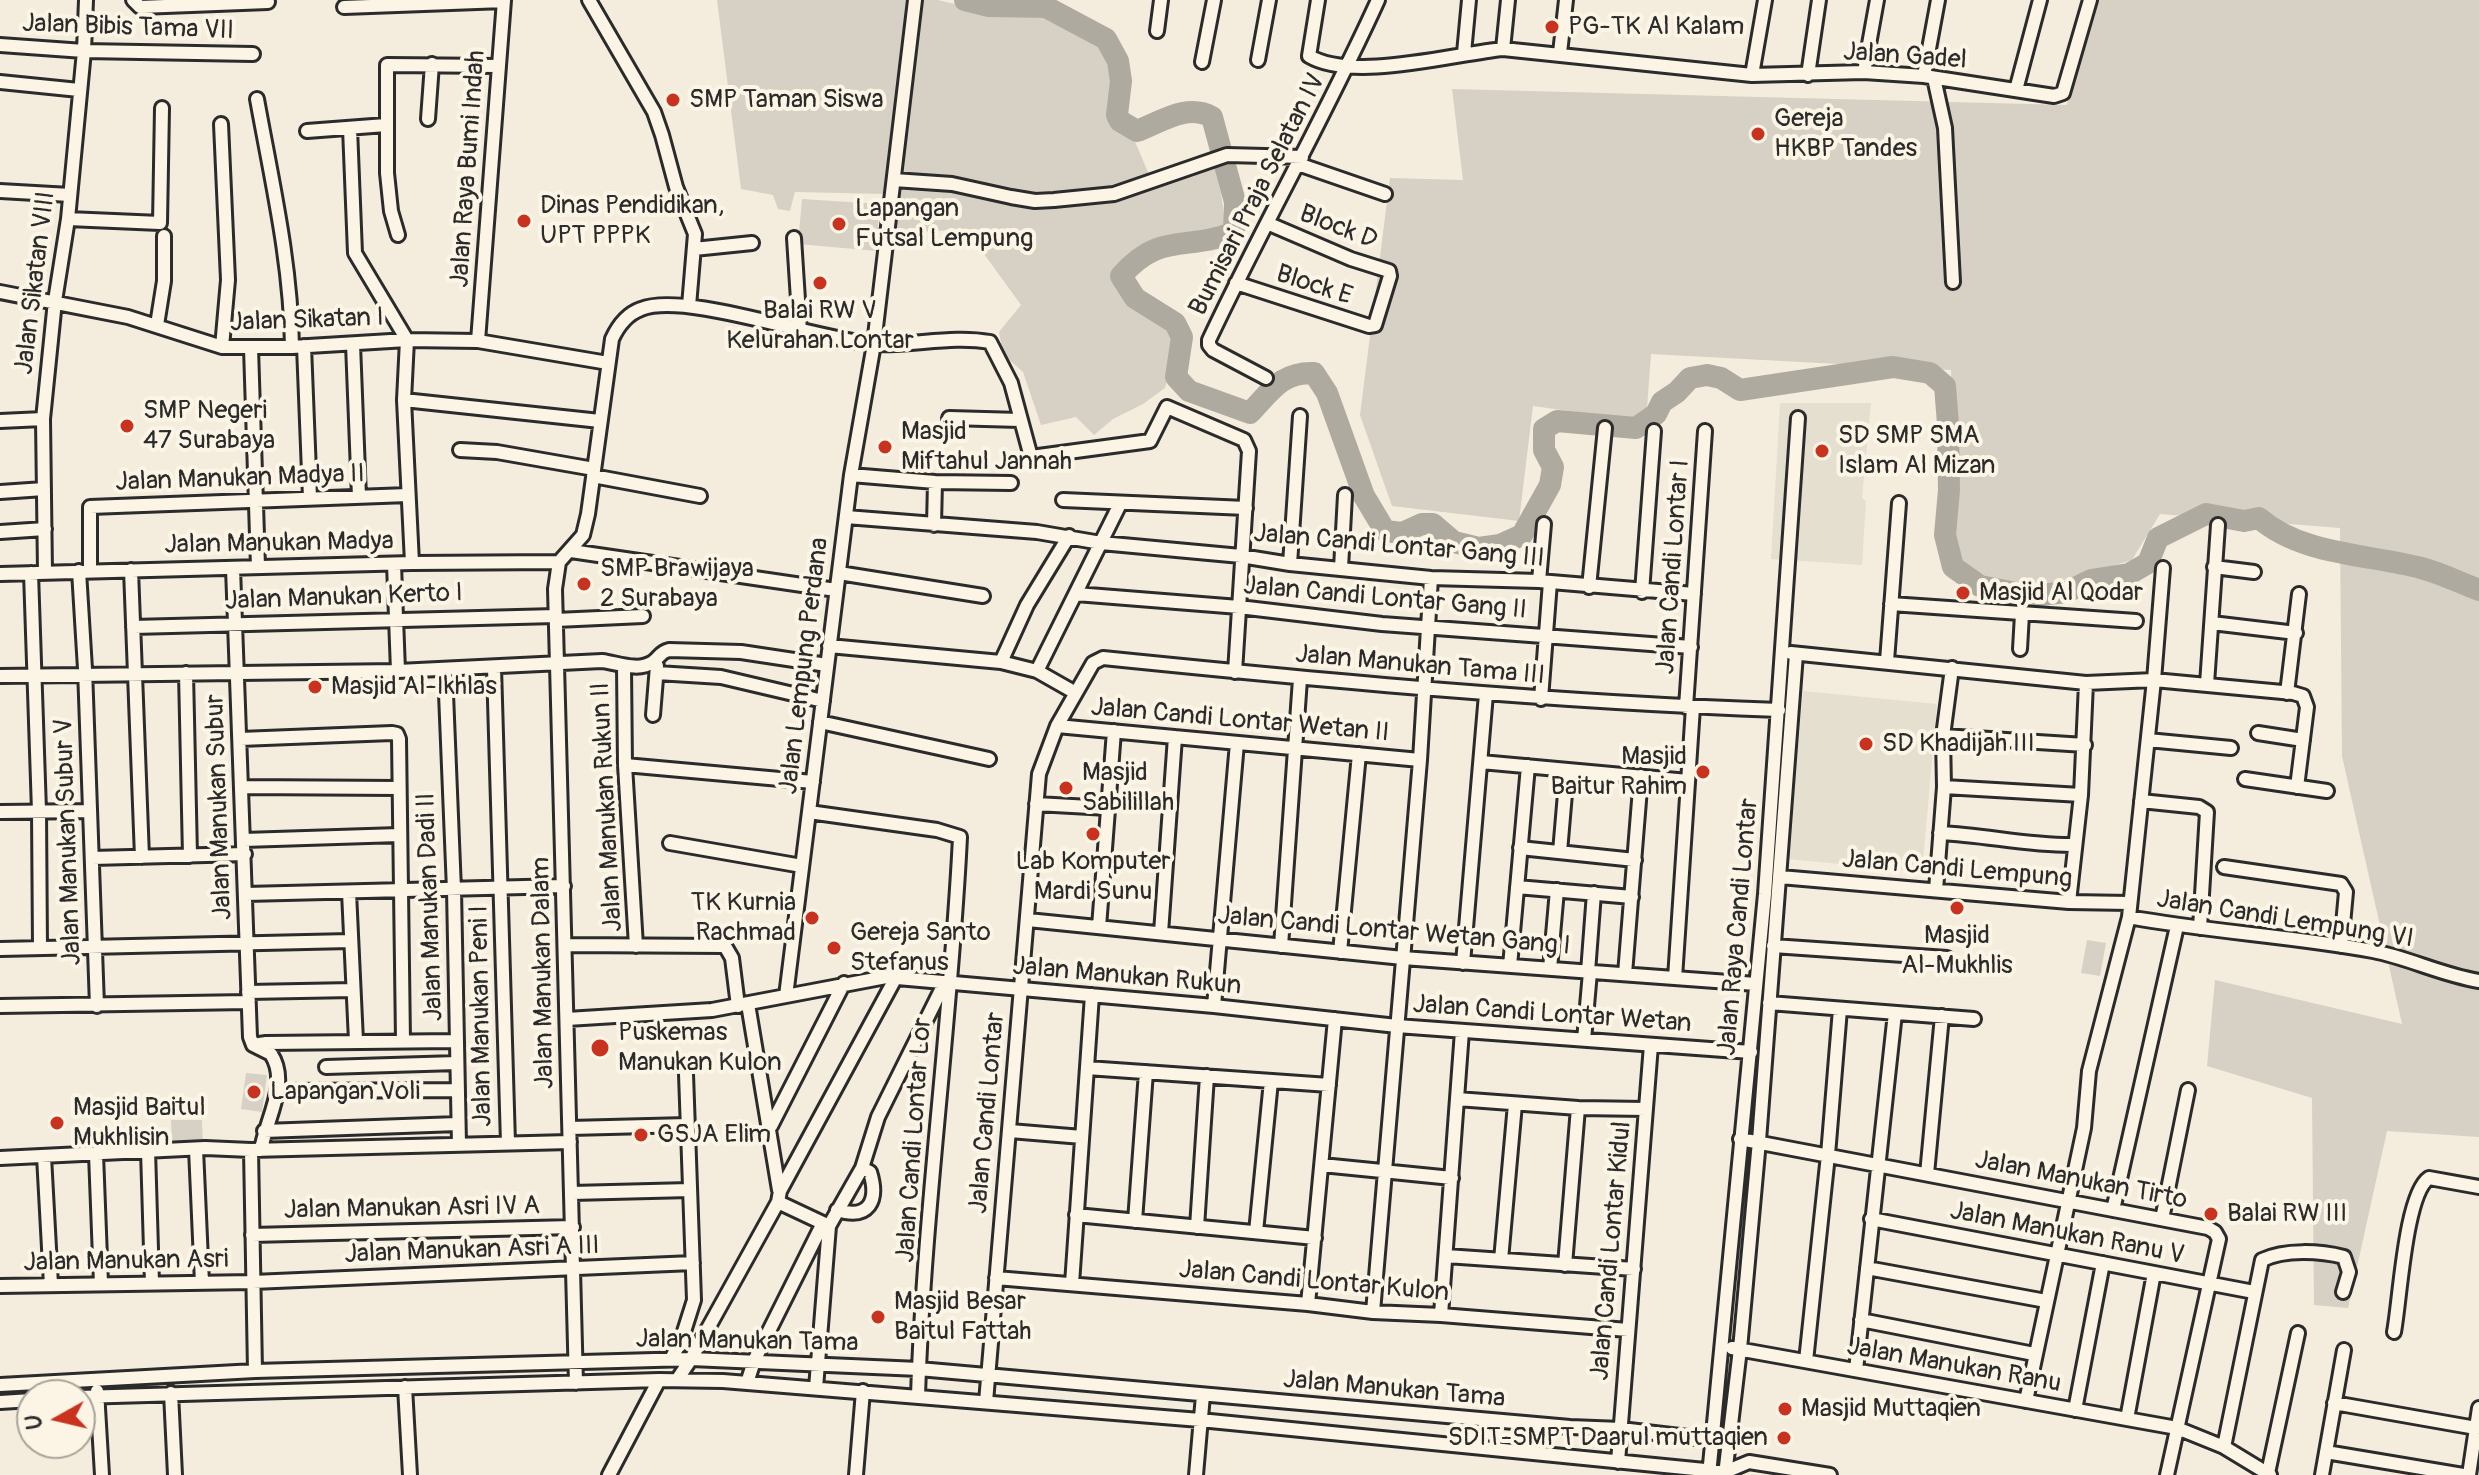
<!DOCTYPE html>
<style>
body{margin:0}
#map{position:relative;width:2479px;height:1475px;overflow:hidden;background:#f4edde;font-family:Pangolin,sans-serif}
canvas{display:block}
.north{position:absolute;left:16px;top:1379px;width:80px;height:80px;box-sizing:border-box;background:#fcf5e5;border:2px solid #a8a49b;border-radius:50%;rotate:262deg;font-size:22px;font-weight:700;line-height:32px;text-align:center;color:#2b2b2b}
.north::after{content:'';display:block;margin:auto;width:28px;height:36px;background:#c8321e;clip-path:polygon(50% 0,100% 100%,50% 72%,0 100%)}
</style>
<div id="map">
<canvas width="2479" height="1475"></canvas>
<div class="north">U</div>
</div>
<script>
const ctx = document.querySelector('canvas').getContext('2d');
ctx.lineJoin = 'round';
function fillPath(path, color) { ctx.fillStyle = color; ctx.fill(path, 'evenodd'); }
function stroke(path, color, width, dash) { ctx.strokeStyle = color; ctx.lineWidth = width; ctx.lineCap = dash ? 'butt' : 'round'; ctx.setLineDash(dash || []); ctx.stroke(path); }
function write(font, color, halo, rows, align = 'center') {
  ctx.font = font + ' Pangolin,sans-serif'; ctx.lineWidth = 8; ctx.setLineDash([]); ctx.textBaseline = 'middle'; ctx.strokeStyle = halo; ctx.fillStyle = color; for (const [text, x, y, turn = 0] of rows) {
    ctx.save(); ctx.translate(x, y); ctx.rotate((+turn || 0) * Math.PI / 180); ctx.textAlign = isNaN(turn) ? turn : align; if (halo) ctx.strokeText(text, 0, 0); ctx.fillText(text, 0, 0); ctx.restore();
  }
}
fillPath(new Path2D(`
 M1780,403H1871L1862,498L1866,501L1862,565L1771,559Z
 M1803,691L1937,704L1922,872L1788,859Z`), '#e5dfd0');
fillPath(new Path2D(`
 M717,0H938L984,11L1042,14L1057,18L1102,44L1114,75L1110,108L1114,123L1133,137L1154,186L1217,160L1225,224C1206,241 1192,231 1170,237C1151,243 1134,253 1118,264C1113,298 1146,316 1174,329L1178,344L1165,388L1143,404L1113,419L1094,435L1076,417L1041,425L1023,372L1003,354L999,332L1021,305L966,229L889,234L886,194L795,192L790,211L778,209L773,195L741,189Z
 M2088,0H2479V1137L2387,1131L2348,1308L2314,1305L2312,1098L2207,1066L2215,980L2402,1024L2342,756L2340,528L2160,514L2132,560L1999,600L1956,558L1951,370L1651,354L1646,422L1533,406L1519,521L1392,506L1360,415L1390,178L1463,180L1452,89L2067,105Z
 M802,199L879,204L877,251L798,244Z
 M2087,940L2106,943L2100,976L2081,973Z
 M246,1073L267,1075L262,1112L241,1109Z
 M171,1120H202L203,1147L172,1148Z`), '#d6d1c4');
stroke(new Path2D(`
 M965,0L989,6L1046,7L1106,39L1118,61L1121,81L1117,115L1120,121L1137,131C1161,122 1187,103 1212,117L1235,202L1234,232C1188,252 1161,230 1121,276L1135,298L1175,323L1182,337L1176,377L1189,391L1250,413C1271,391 1281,372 1314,373L1327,393L1364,496L1385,531L1402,533L1422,524H1433L1454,542L1479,548L1500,545L1522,535L1550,485L1553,467L1544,450V429L1557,421L1636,428L1656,414L1662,402L1677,392L1690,378L1707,375L1721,378L1740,390L1893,367L1930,373L1945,386L1948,424L1949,490L1945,535L1953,567L1980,586L2031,596L2067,592L2091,580L2129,574L2148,563L2158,538L2206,514L2244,521L2259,518C2301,555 2368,554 2421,568C2441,573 2460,583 2479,590`), '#afaaa0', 22);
const minor = new Path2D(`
 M133,0L140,7L268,2
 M589,0L654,112L662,135L676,187L695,234L689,306
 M1318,0L1309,56C1353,82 1453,54 1503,49L1752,75L1864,72L1924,76L2054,96L2063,93L2090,0
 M344,7L504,1
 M1157,31L1161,0
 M0,45L84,51L253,54
 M1503,49L1508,0
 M1464,53L1469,0
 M1560,53L1566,0
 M1258,60L1269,0
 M1202,62L1214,0
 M1864,72L1877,0
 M1752,75L1765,0
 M1808,75L1819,0
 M1924,76L1938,0
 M1934,78L1945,128L1953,282
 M0,82L79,90
 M2016,90L2040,0
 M257,99C272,182 291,263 292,347
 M428,119L432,64
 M221,124L228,280L222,347
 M350,128L355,253L407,340L404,400L412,563
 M307,131L386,125
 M1298,164L1385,194
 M894,180L952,184L1011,197L1035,201L1054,200L1114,194L1227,155L1302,157
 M0,191L70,195
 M68,219L160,223L162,108
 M398,235L391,211L387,173V65L498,66
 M794,238L800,331
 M694,249L752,243
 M1236,283L1369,326L1375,325L1390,276L1389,271L1351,259L1267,223
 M0,292L128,317L222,347H292L407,340L478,341L608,363
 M157,325L164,281V236
 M478,341L504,0
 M353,344L359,497
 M304,346L310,498
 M251,348L258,567
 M1266,378L1213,350L1209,345V340C1263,225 1326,115 1378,0
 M404,400L600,421
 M949,418L1020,420
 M0,421L43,419
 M460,450L497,452L594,469
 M851,475L935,482L1011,483
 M593,476L700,496
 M0,492L44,489
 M1063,500L1246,508
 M846,517L1037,532L1101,543L1241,556L1290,564L1431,578L1539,581L1694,594
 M934,525L935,482
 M0,532L45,529
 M571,551L836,590
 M394,564L398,671
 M1290,564L1300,416
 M2214,567L2254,572
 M233,568L250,1037L253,1045L271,1054C290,1083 266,1119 261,1150
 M1341,568L1345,495
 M131,570L142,857
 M79,571L85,669L97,1006
 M90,571V507L408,495
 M45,572L43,419L55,301L68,219L84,51L86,0
 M31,573L39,811L40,948
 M839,573L983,596
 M0,574L412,563L559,562
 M1539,581L1544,524
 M1589,587L1605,428
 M1642,592L1654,431
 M1076,594L1239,607L1382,624L1691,647
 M1891,604L2136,621
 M556,620L643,616
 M2212,623L2296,633
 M133,627L556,616
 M829,646L1001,662L1037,671L1074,692
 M2020,649L2022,614
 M1791,653L2086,683L2154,680L2293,693L2303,696L2307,707L2297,787
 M1887,661L1899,503
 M1001,662L1027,605L1069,536
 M494,667L508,1143
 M624,667L625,765L636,946
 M445,669L454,890L459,1144
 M1037,671L1120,504
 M186,673L190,856
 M657,673L721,677L823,701
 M0,676L398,671L602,661C618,663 638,672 653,662C660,657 660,652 669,650L741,652L827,665
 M2207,684L2218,525
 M2287,693L2299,594
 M1541,699L1550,582
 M1686,707L1705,431
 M653,715L657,666
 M820,722L989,759
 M1057,726L1420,760
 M2258,733L2303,740
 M1943,736L2085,745
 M240,739L392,733L397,734L399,739L403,1041
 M2148,740L2231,748
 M1481,762L1688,781
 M625,765L813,782
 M2245,779L2327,791
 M242,787L399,788
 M1944,787L2081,795
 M2141,801L2199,807L2207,812L2200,928
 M1036,804L1108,808
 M0,812L90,811
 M809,812L937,830L960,837C951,1024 924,1209 918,1396
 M1940,833C1986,835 2029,846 2075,845
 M244,840L399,835
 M670,843L802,866
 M1520,848L1635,860
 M1560,852L1567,770
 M92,858L245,854
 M2224,867L2341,884L2346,892L2341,946
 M1780,877L2069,902L2130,903
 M1517,887L1632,897
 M1936,890L1944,787L1943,736L1952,668
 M349,892L356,1041
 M246,894L564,886
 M2069,902L2081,795L2086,683
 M2129,917C2210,932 2292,936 2373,951C2409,958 2442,975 2479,981
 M1028,920L1403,958L1756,984
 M1099,927L1114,731
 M1161,933L1175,737
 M566,945L725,946L732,958L738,1006
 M1281,946L1300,679
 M1773,946L1947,958
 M0,949L350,941
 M1340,952L1359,754
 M1463,963L1486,694
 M1510,966L1528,766
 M1550,969L1557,890
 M1588,972L1594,893
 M1625,974L1641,776
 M1675,978L1693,707
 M248,992L353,990
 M786,996L851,475L874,344L915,0
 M1769,1003L1974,1019
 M748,1004L779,1190
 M0,1006L248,1002
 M1214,1006L1237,743
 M567,1019L712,1010L886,977L1214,1006L1397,1026L1751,1052
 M1584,1040L1590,972
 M253,1045L266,1043L456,1041
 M326,1067L457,1063
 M1087,1068L1329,1085
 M278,1091L458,1090
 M1457,1099L1578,1108L1646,1109
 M771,1126L844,983
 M570,1128L688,1125
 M264,1131L458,1124
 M1010,1131L1082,1137
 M1740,1139L2208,1228L2215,1232L2219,1239L2167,1475
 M196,1149L202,1283
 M148,1150L152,1283
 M251,1150L255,1371
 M96,1154L101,1284
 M44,1156L51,1285
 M0,1158L205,1148L251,1150L570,1142
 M1322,1165L1452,1178
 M862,1168L878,1117L944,984
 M1927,1174L1942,1016
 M572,1193L690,1190
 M778,1202L829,1226
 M2113,1210L2177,926
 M1076,1215L1315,1238
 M1871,1219L2254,1292
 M2162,1219L2188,1090
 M1135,1221L1146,1072
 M1197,1227L1207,1076
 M1256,1232L1271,1081
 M252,1235L573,1227
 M1446,1256L1634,1269
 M1501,1260L1515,1104
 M1565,1265L1578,1108
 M1867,1268L2046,1301
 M996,1278L1308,1304L1373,1312L1441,1315L1628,1330
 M1072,1284L1092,995
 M0,1286L253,1282L693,1263
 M1308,1304L1335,1019
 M1373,1312L1420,760L1431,578
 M1441,1315L1462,1031
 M1861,1320L2034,1354
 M2394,1332C2400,1301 2405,1194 2429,1178L2479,1187
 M1732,1348L2177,1428L2224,1447L2270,1475
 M671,1359L681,1341L694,1300L686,1074
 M1806,1361L1828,1155L1840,1009
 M1856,1370L1895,1013
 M677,1380L691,1359L778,1202L780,1191L895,979
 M576,1383L555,589L559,562L583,535L588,514L612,339C618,326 627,314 641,309C685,291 818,340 874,344C913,346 952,335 990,342L1011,383L1031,457L1150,441L1167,407L1244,440L1249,451L1235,672
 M747,1383L754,1361L823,1223
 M0,1385L255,1371L691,1359L919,1369L1570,1427L1621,1429L1730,1442
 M405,1387L410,1475
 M816,1388L829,1226L862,1168L870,1172C879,1201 869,1220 837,1210
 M97,1391L102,1475
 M171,1393L175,1475
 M80,1397L659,1380L723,1381L1200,1420L1725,1472
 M2026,1401L2084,1128L2089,1071L2129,917L2154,680L2163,568
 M0,1402L32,1400
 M986,1402L1039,774L1057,726L1093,663L1103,658C1328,681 1553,702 1779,710
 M2334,1403L2476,1428
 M80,1406L98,1405
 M2075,1410L2103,1263
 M2127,1419L2154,1273
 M2224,1447L2262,1260C2285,1249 2320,1251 2344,1257L2349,1272L2343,1292
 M2326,1452L2463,1475
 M1618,1462L1651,1045
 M1725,1472L1749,1462L1830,1475
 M2268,1473L2298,1333
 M609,1475L659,1380
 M856,1475L863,1391
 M1196,1475L1203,1395
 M1709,1475L1765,894L1798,418
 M1725,1475L1740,1349L1759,1141L1796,654
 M2322,1475L2344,1350
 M2469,1475L2479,1408`);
stroke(minor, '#2b2b2b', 18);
stroke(minor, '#fcf5e5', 12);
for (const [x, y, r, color] of [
 [1552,27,8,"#c8321e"],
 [673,100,8,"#c8321e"],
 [1758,134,8,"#c8321e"],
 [524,221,8,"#c8321e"],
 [839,224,8,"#c8321e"],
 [820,283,8,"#c8321e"],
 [127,426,8,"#c8321e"],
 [885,447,8,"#c8321e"],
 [1822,451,8,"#c8321e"],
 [584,584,8,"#c8321e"],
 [1963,593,8,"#c8321e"],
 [315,687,8,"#c8321e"],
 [1866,744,8,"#c8321e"],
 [1703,772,8,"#c8321e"],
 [1066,788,8,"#c8321e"],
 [1093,834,8,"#c8321e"],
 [1957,908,8,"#c8321e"],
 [812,918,8,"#c8321e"],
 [834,948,8,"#c8321e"],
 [600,1048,10,"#c8321e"],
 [254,1092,8,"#c8321e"],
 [57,1123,8,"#c8321e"],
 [641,1135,8,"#c8321e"],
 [2211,1214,8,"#c8321e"],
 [878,1317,8,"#c8321e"],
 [1785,1409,8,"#c8321e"],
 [1784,1438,8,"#c8321e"]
]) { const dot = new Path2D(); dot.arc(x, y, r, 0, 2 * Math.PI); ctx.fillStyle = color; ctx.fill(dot); stroke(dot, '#fcf5e5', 3); }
write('26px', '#2b2b2b', '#fcf5e5', [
 ["PG-TK Al Kalam",1568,27],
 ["SMP Taman Siswa",689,100],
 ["Gereja",1774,119],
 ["HKBP Tandes",1774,149],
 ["Dinas Pendidikan,",540,206],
 ["UPT PPPK",540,236],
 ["Lapangan",855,209],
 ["Futsal Lempung",855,239],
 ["Balai RW V",820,311,"center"],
 ["Kelurahan Lontar",820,341,"center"],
 ["SMP Negeri",143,411],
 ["47 Surabaya",143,441],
 ["Masjid",901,432],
 ["Miftahul Jannah",901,462],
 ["SD SMP SMA",1838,436],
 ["Islam Al Mizan",1838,466],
 ["SMP Brawijaya",600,569],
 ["2 Surabaya",600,599],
 ["Masjid Al Qodar",1979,593],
 ["Masjid Al-Ikhlas",331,687],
 ["SD Khadijah III",1882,744],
 ["Masjid",1687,757,"right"],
 ["Baitur Rahim",1687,787,"right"],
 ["Masjid",1082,773],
 ["Sabilillah",1082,803],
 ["Lab Komputer",1093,862,"center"],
 ["Mardi Sunu",1093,892,"center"],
 ["TK Kurnia",796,903,"right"],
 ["Rachmad",796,933,"right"],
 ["Gereja Santo",850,933],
 ["Stefanus",850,963],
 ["Masjid",1957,936,"center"],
 ["Al-Mukhlis",1957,966,"center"],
 ["Puskemas",618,1033],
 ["Manukan Kulon",618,1063],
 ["Lapangan Voli",270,1092],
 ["Masjid Baitul",73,1108],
 ["Mukhlisin",73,1138],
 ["GSJA Elim",657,1135],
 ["Balai RW III",2227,1214],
 ["Masjid Besar",894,1302],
 ["Baitul Fattah",894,1332],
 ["Masjid Muttaqien",1801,1409],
 ["SDIT-SMPT Daarul muttaqien",1768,1438,"right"]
], 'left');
write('26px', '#2b2b2b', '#fcf5e5', [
 ["Jalan Bibis Tama VII",128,28,2],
 ["Jalan Gadel",1905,57,4],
 ["Jalan Raya Bumi Indah",469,169,-86],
 ["Bumisari Praja Selatan IV",1258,195,-63],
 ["Block D",1338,228,21],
 ["Jalan Sikatan VIII",36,283,-83],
 ["Block E",1314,286,18],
 ["Jalan Sikatan I",307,321,-2],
 ["Jalan Manukan Madya II",240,479,-2],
 ["Jalan Manukan Madya",279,544,-1],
 ["Jalan Candi Lontar Gang III",1399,547,5],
 ["Jalan Candi Lontar I",1674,567,-86],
 ["Jalan Manukan Kerto I",344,598,-2],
 ["Jalan Candi Lontar Gang II",1385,599,5],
 ["Jalan Lempung Perdana",805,666,-83],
 ["Jalan Manukan Tama III",1420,666,5],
 ["Jalan Candi Lontar Wetan II",1240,721,5],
 ["Jalan Manukan Subur",220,807,-92],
 ["Jalan Manukan Rukun II",608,807,-93],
 ["Jalan Manukan Subur V",69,842,-92],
 ["Jalan Candi Lempung",1957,870,5],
 ["Jalan Manukan Dadi II",431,907,-92],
 ["Jalan Candi Lempung VI",2285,920,9],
 ["Jalan Raya Candi Lontar",1739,927,-85],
 ["Jalan Candi Lontar Wetan Gang I",1394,932,5],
 ["Jalan Manukan Dalam",544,973,-91],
 ["Jalan Manukan Rukun",1127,977,5],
 ["Jalan Candi Lontar Wetan",1552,1015,4],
 ["Jalan Manukan Peni I",482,1016,-91],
 ["Jalan Candi Lontar",988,1113,-85],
 ["Jalan Candi Lontar Lor",915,1140,-86],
 ["Jalan Manukan Tirto",2081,1181,11],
 ["Jalan Manukan Asri IV A",412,1209,-1],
 ["Jalan Manukan Ranu V",2067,1234,11],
 ["Jalan Manukan Asri A III",472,1251,-2],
 ["Jalan Candi Lontar Kidul",1612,1251,-85],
 ["Jalan Manukan Asri",126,1262,-1],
 ["Jalan Candi Lontar Kulon",1314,1282,5],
 ["Jalan Manukan Tama",747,1342,1],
 ["Jalan Manukan Ranu",1954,1366,10],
 ["Jalan Manukan Tama",1394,1390,5]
]);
</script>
